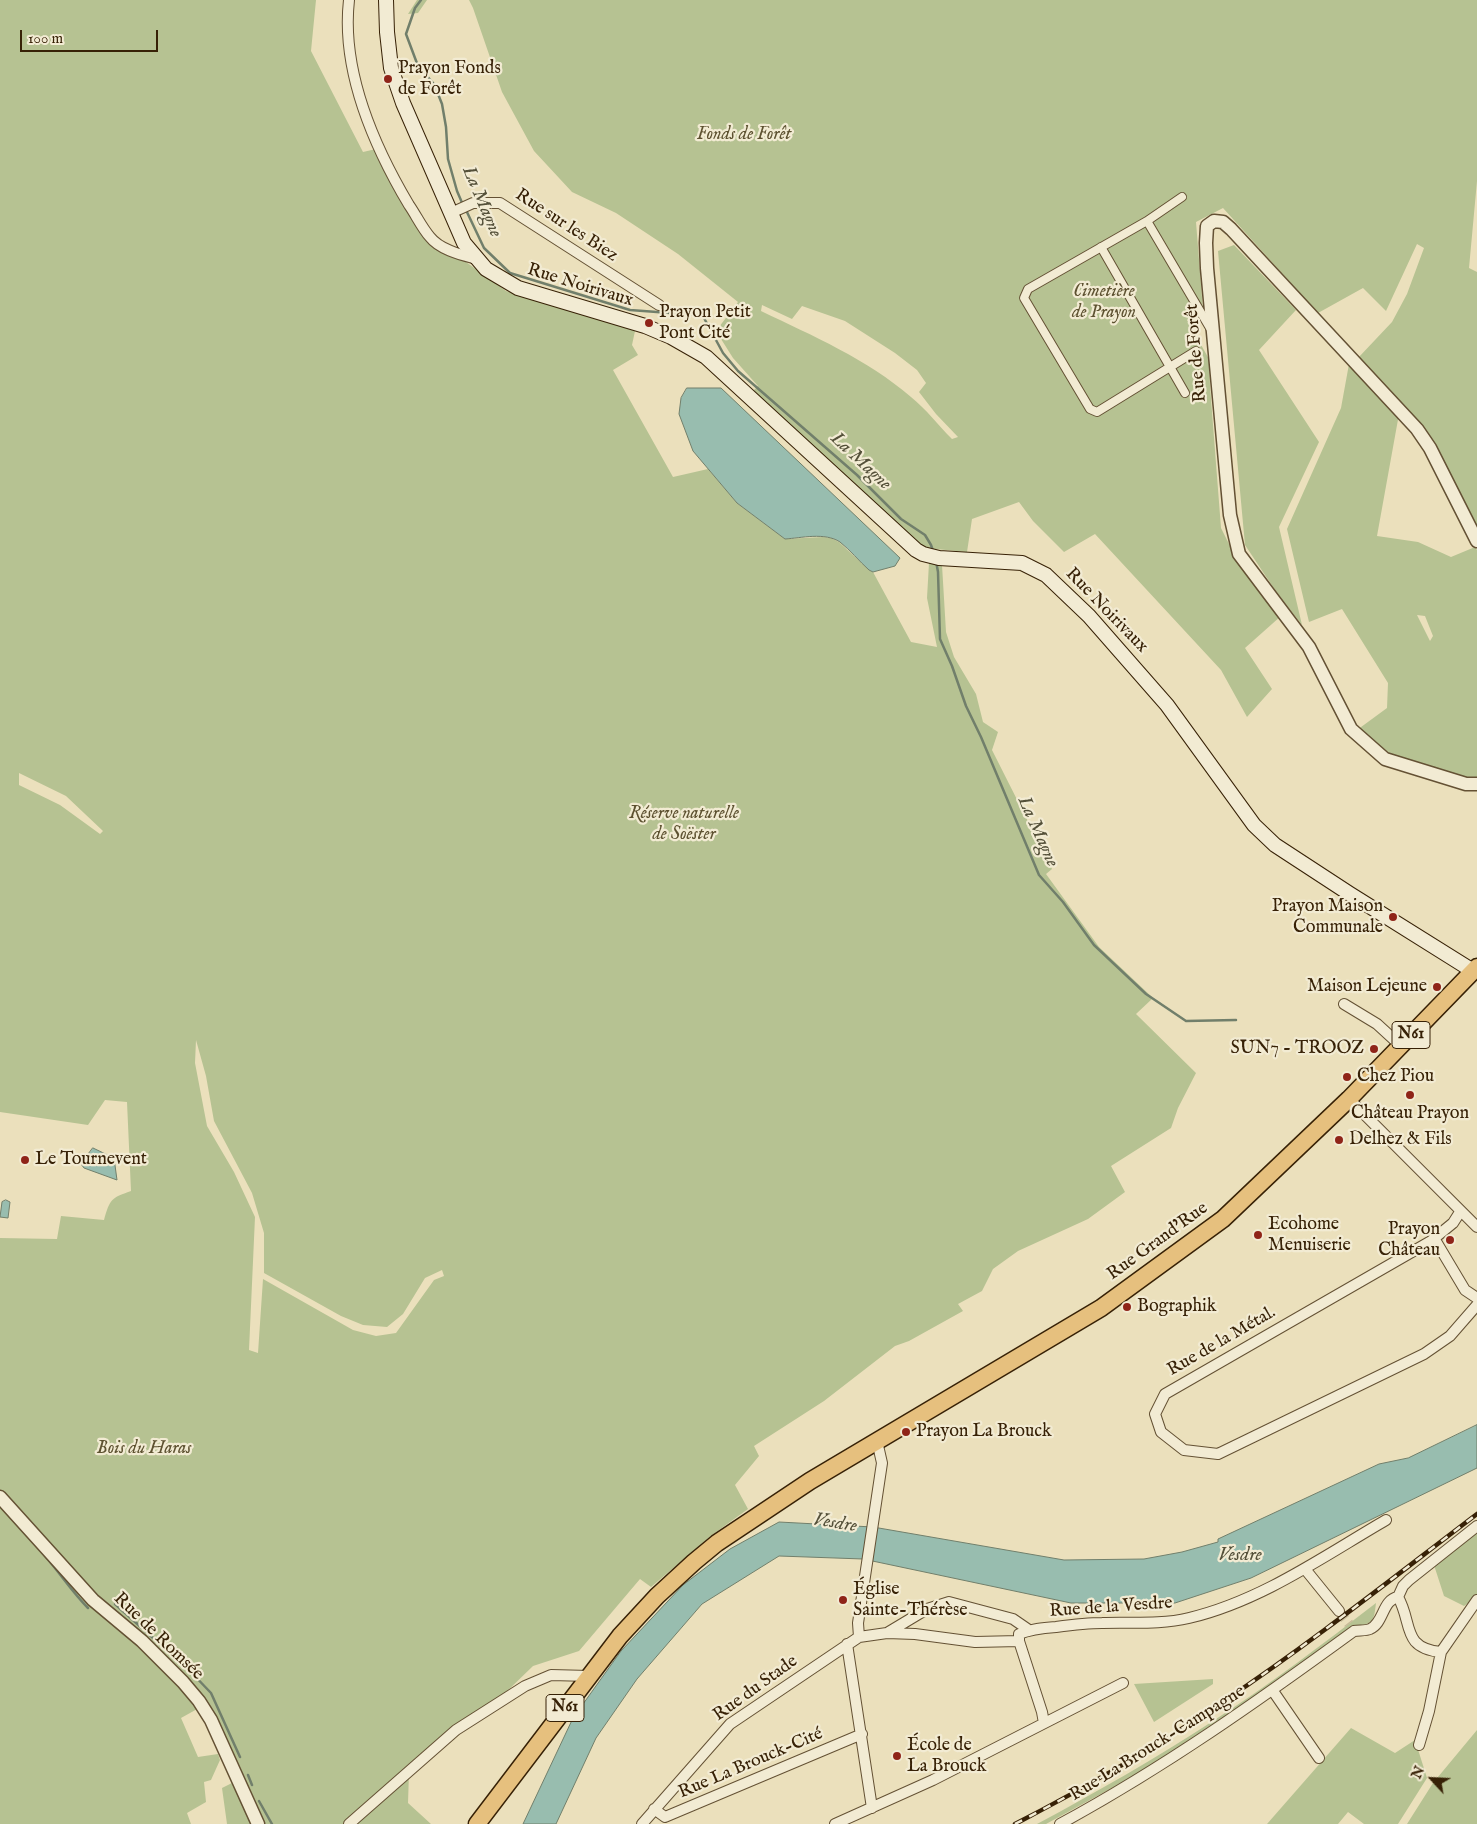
<!DOCTYPE html>
<meta charset="utf-8">
<style>
body{margin:0}
#map{position:relative;width:1477px;height:1824px;overflow:hidden;background:#ebe0bc;font-family:"IM FELL English",serif}
canvas{display:block}
.north{position:absolute;left:1407px;top:1754px;width:50px;height:50px;-webkit-text-stroke:4px #f2ebd3;paint-order:stroke;rotate:295deg;font-size:14px;font-weight:700;line-height:20px;text-align:center;color:#372106}
.north::after{content:'';display:block;margin:auto;width:18px;height:22px;background:#372106;clip-path:polygon(50% 0,100% 100%,50% 72%,0 100%)}
.scale{position:absolute;left:20px;top:30px;width:138px;height:22px;box-sizing:border-box;border:2px solid #372106;border-top:0;padding-left:6px;font-size:15px;line-height:18px;white-space:nowrap;color:#372106;-webkit-text-stroke:4px #f2ebd3;paint-order:stroke}
</style>
<div id="map">
<canvas width="1477" height="1824"></canvas>
<div class="north">N</div>
<div class="scale">100 m</div>
</div>
<script>
const ctx = document.querySelector('canvas').getContext('2d');
ctx.lineJoin = 'round';
function fillPath(path, color) { ctx.fillStyle = color; ctx.fill(path, 'evenodd'); }
function stroke(path, color, width, dash) { ctx.strokeStyle = color; ctx.lineWidth = width; ctx.lineCap = dash ? 'butt' : 'round'; ctx.setLineDash(dash || []); ctx.stroke(path); }
function write(font, color, halo, rows, align = 'center') {
  ctx.font = font + ' "IM FELL English",serif'; ctx.lineWidth = 4.5; ctx.setLineDash([]); ctx.textBaseline = 'middle'; ctx.strokeStyle = halo; ctx.fillStyle = color; for (const [text, x, y, turn = 0] of rows) {
    ctx.save(); ctx.translate(x, y); ctx.rotate((+turn || 0) * Math.PI / 180); ctx.textAlign = isNaN(turn) ? turn : align; if (halo) ctx.strokeText(text, 0, 0); ctx.fillText(text, 0, 0); ctx.restore();
  }
}
fillPath(new Path2D(`
 M0,0H316L311,51L363,152L376,149L443,252L466,262L506,291L635,331L632,345L638,355L613,370L673,477L708,469L737,503L785,539L823,537L831,538L839,542L869,570L873,572L911,642L937,647L927,598L929,563L942,565L946,632L954,657L976,694L983,722L998,732L992,750L1052,869L1046,874L1099,947L1153,998L1136,1014L1196,1073L1178,1108L1171,1128L1111,1166L1125,1192L1088,1219L1018,1251L993,1269L982,1291L958,1304L963,1311L909,1341L895,1346L824,1401L754,1446L759,1456L735,1485L748,1509L712,1535L651,1587L640,1579L579,1651L533,1666L500,1698L409,1772L408,1803L431,1824H227L222,1788L242,1778L208,1703L181,1718L198,1757L218,1754L220,1760L211,1780L204,1782L206,1802L187,1813L191,1824H0V1238L57,1239L61,1216L104,1220C110,1199 111,1198 131,1191L127,1102L105,1100L88,1125L0,1112ZM19,773L66,796L103,831L100,834L60,805L19,785ZM196,1040L206,1076L214,1121L252,1193L264,1233V1273L341,1316L363,1325L387,1327L403,1314L425,1278L442,1270L444,1276L434,1280L396,1333L376,1336L353,1330L263,1279L258,1353L249,1350L255,1217L234,1172L207,1126L195,1063Z
 M417,0H427L418,13L408,14Z
 M469,0H1477V181L1469,268L1477,272V531L1437,450L1417,419L1358,358L1392,322L1407,294L1424,248L1417,244L1386,311L1363,288L1318,313L1223,208L1196,222L1203,310L1187,320L1209,359L1210,386L1221,528L1239,564L1281,616L1245,648L1272,689L1247,717L1221,670L1095,534L1064,552L1033,521L1019,502L972,519L967,552L925,548L799,436L752,392L758,386L733,358L716,331L738,302L678,254L616,213L572,192L534,151L502,92L473,8ZM762,305L792,319L802,306L845,321L895,353L917,370L926,383L919,392L936,414L958,437L952,439C938,425 926,409 911,397C867,359 813,336 761,311Z
 M1234,245L1296,310L1259,350L1319,442L1279,527L1302,625L1275,590L1245,545L1218,251Z
 M1349,364L1399,414L1377,536L1418,542L1451,557L1475,547L1477,550V778H1464L1390,755L1357,730L1387,708L1388,683L1342,609L1309,622L1287,529L1341,408ZM1417,615L1425,616L1433,636L1430,641Z
 M1477,1526V1597L1464,1606L1444,1596L1433,1562Z
 M1376,1603C1374,1618 1375,1623 1359,1626L1143,1771L1046,1824H1037C1097,1792 1156,1758 1213,1721C1269,1685 1323,1644 1376,1603Z
 M1213,1679V1684L1154,1722L1134,1684Z
 M1351,1728L1395,1753L1415,1740L1427,1778L1398,1824H1364L1348,1812L1338,1824H1267Z
 M1477,1730V1824H1407L1433,1783Z`), '#b6c292');
const water = new Path2D(`
 M687,388H721L900,558L895,566L873,572L869,570C859,561 850,550 840,542C825,532 801,538 785,539L737,503L693,451L679,414L681,398Z
 M93,1148L114,1158L117,1180L84,1168L81,1164Z
 M6,1200L10,1202L8,1218L0,1217L2,1202Z
 M1477,1425V1468L1251,1578L1175,1603H1071L863,1559L779,1556L702,1604L637,1679L596,1738L556,1824H523L573,1718L621,1651L683,1585L730,1549L779,1522L873,1527L1064,1560L1144,1559L1182,1552L1218,1542V1539L1379,1464L1408,1458Z`);
fillPath(water, '#98bdaf');
stroke(water, '#717f6b', 1);
stroke(new Path2D(`
 M421,0L415,8L406,34L418,66L434,84L442,104L446,127L448,159L457,191L463,205
 M466,210L484,248L510,273L630,310L697,315L704,318L723,353L738,371L857,475L901,519L925,535L931,545L933,551
 M936,561L938,572L940,639L952,666L966,706L981,737L1039,875L1063,902L1094,945L1146,994L1186,1021L1236,1020
 M45,1556C60,1573 72,1592 88,1608
 M115,1604L190,1671L211,1693L240,1757
 M248,1775L252,1785
 M259,1801L272,1824`), '#717f6b', 2.5);
stroke(new Path2D(`
 M1339,1611L1349,1624`), '#c7ba98', 10, [10, 5]);
const pedestrian = new Path2D(`
 M1182,197L1147,221L1028,289L1024,298L1090,409L1097,412L1196,351
 M1147,221L1210,328
 M1101,247L1185,393`);
const minor = new Path2D(`
 M349,0C341,70 374,146 409,205C416,215 422,228 430,237C440,250 462,255 477,259
 M451,213L473,203H500L659,305
 M1344,1004L1377,1024L1401,1046
 M1349,1099L1477,1227
 M1460,1212L1453,1223L1431,1241L1165,1394L1155,1414L1161,1432L1184,1450L1218,1454L1424,1354L1450,1336L1477,1305
 M1434,1238L1465,1290L1477,1298
 M1305,1569L1339,1611
 M1398,1597L1403,1586L1409,1580L1477,1526
 M1398,1597C1413,1623 1401,1648 1441,1652
 M887,1633L927,1609L949,1602L1013,1619L1029,1630
 M859,1637L858,1623L882,1463L877,1441
 M847,1644L872,1808
 M1273,1691L1319,1758
 M1044,1723L1042,1712L1019,1641V1634C1031,1629 1043,1628 1056,1627C1071,1625 1087,1623 1102,1623C1131,1622 1160,1625 1189,1618C1261,1601 1324,1556 1386,1520
 M1419,1745L1429,1711L1441,1652L1477,1600
 M654,1809L665,1817L862,1734
 M349,1824L456,1730L525,1686L551,1675L589,1676
 M642,1824L730,1724L859,1637L887,1633L915,1634L975,1642L1019,1641
 M835,1824L933,1780L1123,1683
 M1060,1824C1165,1767 1258,1701 1354,1631C1359,1630 1366,1631 1370,1629C1384,1623 1382,1600 1398,1597`);
const tertiary = new Path2D(`
 M1477,541L1430,448L1417,429L1231,229L1223,222L1214,221L1207,226L1206,243L1207,268L1230,515L1239,554L1309,647L1351,729L1385,759L1466,784H1477
 M0,1497L93,1600L142,1641L183,1682L199,1701L211,1720L258,1824`);
const secondary = new Path2D(`
 M386,0L387,32L391,68L403,103L464,243L486,269L518,288L645,326L671,337L706,357L916,550L923,554L939,558L1022,563L1046,575L1089,616L1167,705L1254,825L1275,845L1350,894L1473,971`);
const primary = new Path2D(`
 M477,1824L620,1636L657,1596L694,1562L717,1543L810,1481L1101,1308L1223,1219L1349,1099L1477,967`);
stroke(pedestrian, '#645134', 10);
stroke(minor, '#645134', 12);
stroke(tertiary, '#645134', 15);
stroke(secondary, '#372106', 16);
stroke(primary, '#372106', 19);
stroke(pedestrian, '#f2ebd3', 8);
stroke(minor, '#f2ebd3', 10);
stroke(tertiary, '#f2ebd3', 12);
stroke(secondary, '#f2ebd3', 14);
stroke(primary, '#e6c07e', 16);
const rail = new Path2D(`
 M1015,1824C1087,1787 1157,1746 1224,1701C1311,1643 1394,1577 1477,1514`);
stroke(rail, '#372106', 4.5);
stroke(rail, '#f2ebd3', 2.5, [8]);
for (const [x, y, r, color] of [
 [388,79,5,"#8f2418"],
 [649,323,5,"#8f2418"],
 [1393,917,5,"#8f2418"],
 [1437,987,5,"#8f2418"],
 [1374,1049,5,"#8f2418"],
 [1347,1077,5,"#8f2418"],
 [1410,1095,5,"#8f2418"],
 [1339,1140,5,"#8f2418"],
 [25,1160,5,"#8f2418"],
 [1258,1235,5,"#8f2418"],
 [1450,1240,5,"#8f2418"],
 [1127,1307,5,"#8f2418"],
 [906,1432,5,"#8f2418"],
 [843,1600,5,"#8f2418"],
 [897,1756,5,"#8f2418"]
]) { const dot = new Path2D(); dot.arc(x, y, r, 0, 2 * Math.PI); ctx.fillStyle = color; ctx.fill(dot); stroke(dot, '#f2ebd3', 2); }
for (const [x, y, w] of [
 [1411,1035,38],
 [565,1708,38]
]) { const box = new Path2D(); box.roundRect(x - w / 2, y - 13.5, w, 27, 4); ctx.fillStyle = '#f2ebd3'; ctx.fill(box); stroke(box, '#372106', 1); }
write('bold 16px', '#372106', null, [
 ["N61",1411,1035],
 ["N61",565,1708]
]);
write('18px', '#372106', '#f2ebd3', [
 ["Prayon Fonds",398,69],
 ["de Forêt",398,90],
 ["Prayon Petit",659,313],
 ["Pont Cité",659,334],
 ["Prayon Maison",1383,907,"right"],
 ["Communale",1383,928,"right"],
 ["Maison Lejeune",1427,987,"right"],
 ["SUN7 - TROOZ",1364,1049,"right"],
 ["Chez Piou",1357,1077],
 ["Château Prayon",1410,1114,"center"],
 ["Delhez & Fils",1349,1140],
 ["Le Tournevent",35,1160],
 ["Ecohome",1268,1225],
 ["Menuiserie",1268,1246],
 ["Prayon",1440,1230,"right"],
 ["Château",1440,1251,"right"],
 ["Bographik",1137,1307],
 ["Prayon La Brouck",916,1432],
 ["Église",853,1590],
 ["Sainte-Thérèse",853,1611],
 ["École de",907,1746],
 ["La Brouck",907,1767]
], 'left');
write('italic 18px', '#5d5130', '#f2ebd3', [
 ["Fonds de Forêt",744,135],
 ["Cimetière",1104,292],
 ["de Prayon",1104,313],
 ["Réserve naturelle",684,814],
 ["de Soëster",684,835],
 ["Bois du Haras",144,1449]
]);
write('18px', '#372106', '#f2ebd3', [
 ["Rue sur les Biez",566,226,33],
 ["Rue Noirivaux",580,286,17],
 ["Rue de Forêt",1197,353,-95],
 ["Rue Noirivaux",1106,611,46],
 ["Rue Grand'Rue",1158,1242,-36],
 ["Rue de la Métal.",1222,1342,-30],
 ["Rue de la Vesdre",1111,1608,-4],
 ["Rue de Romsée",158,1637,44],
 ["Rue du Stade",756,1689,-36],
 ["Rue La Brouck-Campagne",1158,1744,-32],
 ["Rue La Brouck-Cité",751,1764,-23]
]);
write('italic 19px', '#545039', '#f2ebd3', [
 ["La Magne",481,202,67],
 ["La Magne",860,462,43],
 ["La Magne",1037,832,66],
 ["Vesdre",835,1524,9],
 ["Vesdre",1240,1556]
]);
</script>
